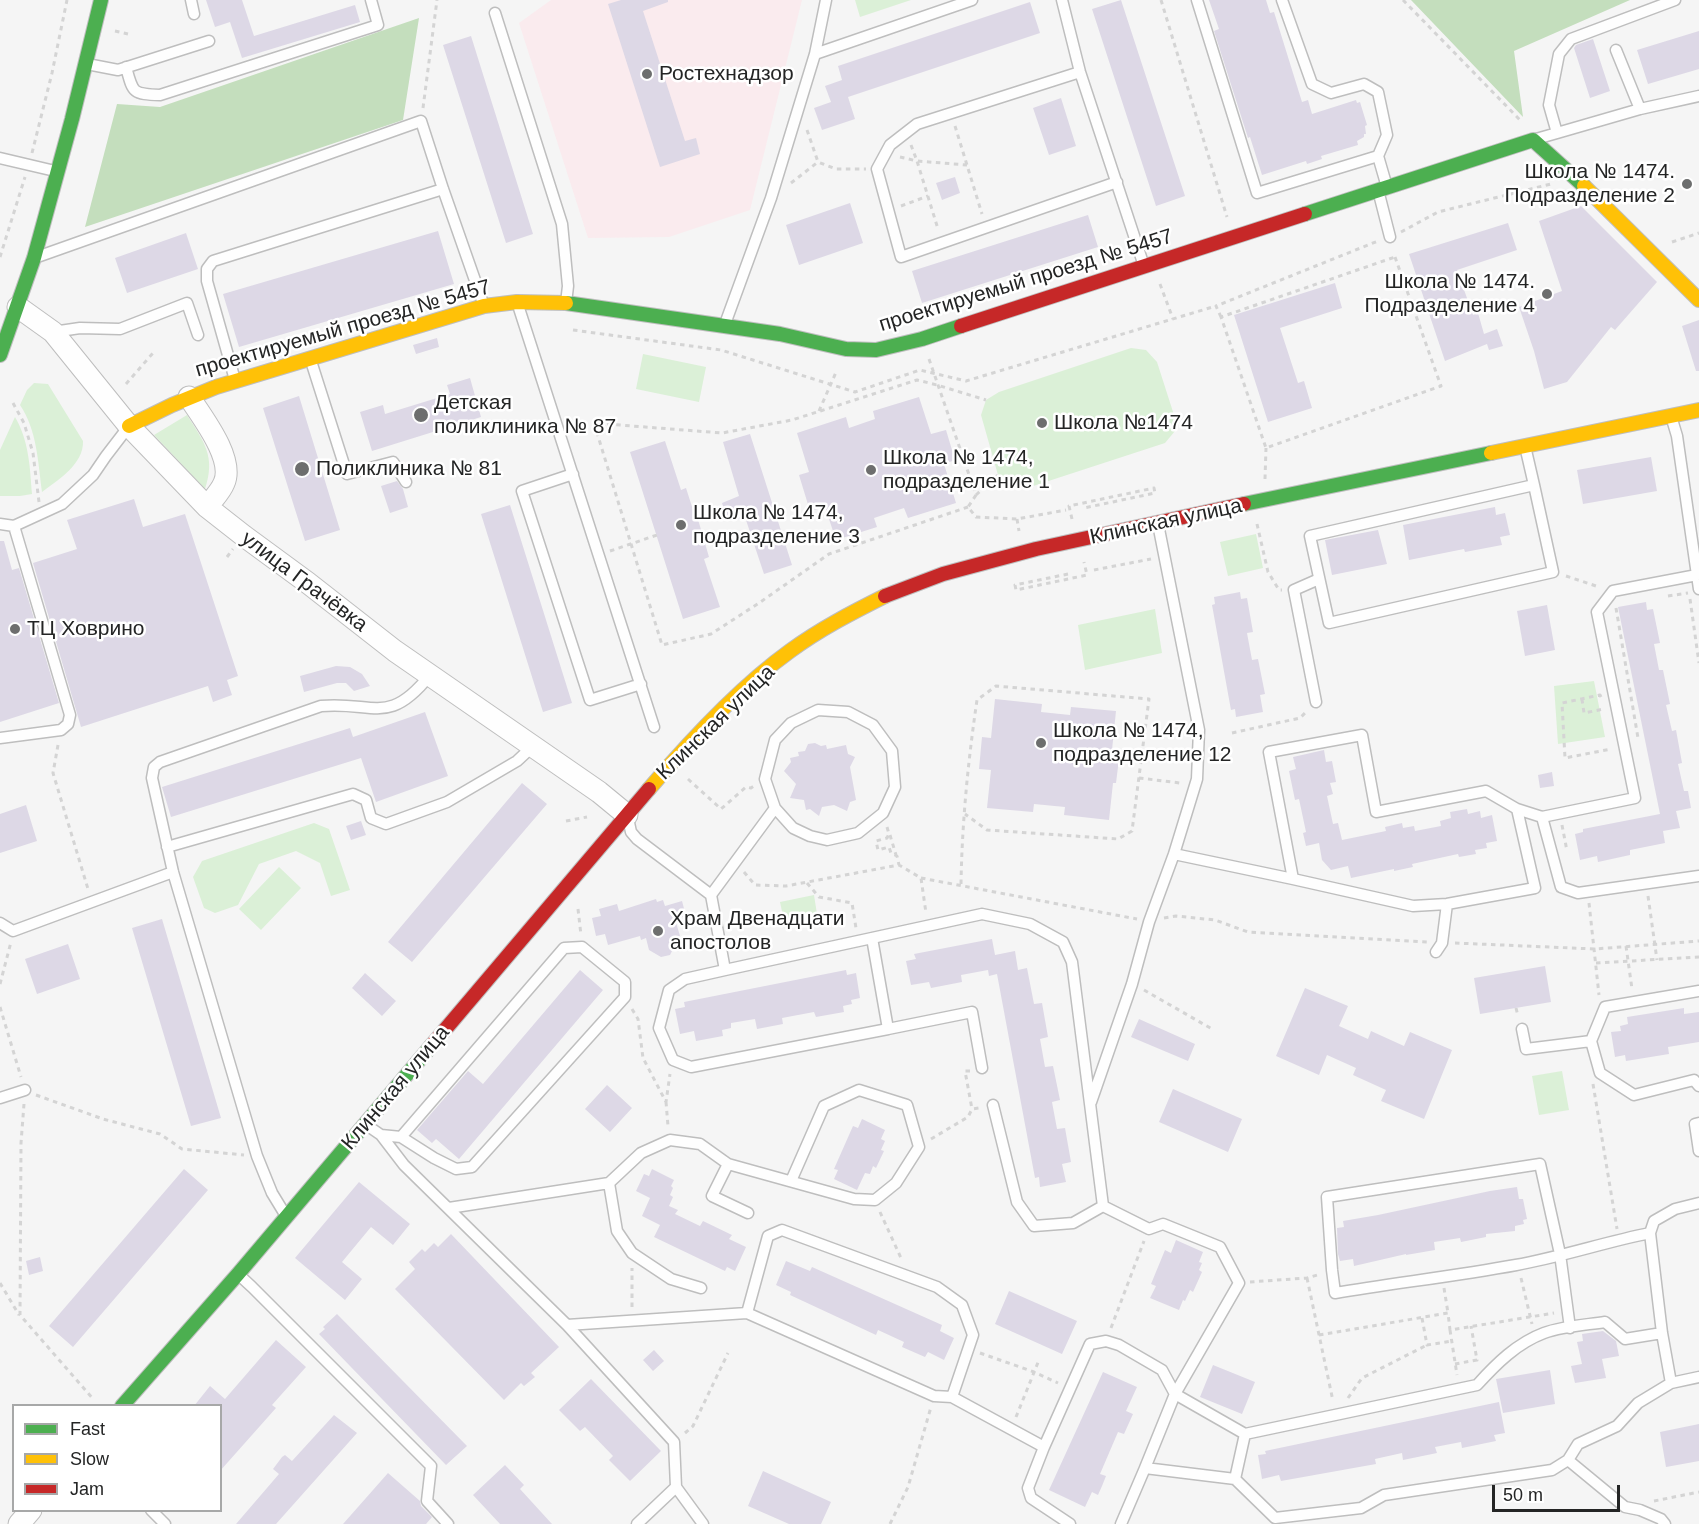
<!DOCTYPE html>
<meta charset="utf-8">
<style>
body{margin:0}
#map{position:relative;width:1699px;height:1524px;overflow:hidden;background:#f5f5f5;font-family:Arial,sans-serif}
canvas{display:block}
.legend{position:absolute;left:12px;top:1404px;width:210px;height:108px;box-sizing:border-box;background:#fff;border:2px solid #a7a8a8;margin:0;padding:8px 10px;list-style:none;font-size:18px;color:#242525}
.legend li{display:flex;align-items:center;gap:12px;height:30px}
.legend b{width:30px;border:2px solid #a7a8a8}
.scale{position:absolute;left:1492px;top:1485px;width:128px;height:27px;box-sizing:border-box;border:3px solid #242525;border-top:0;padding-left:8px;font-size:18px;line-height:21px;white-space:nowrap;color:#242525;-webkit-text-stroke:4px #fff;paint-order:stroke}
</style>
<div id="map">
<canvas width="1699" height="1524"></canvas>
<ul class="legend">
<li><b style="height:8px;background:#4caf50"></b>Fast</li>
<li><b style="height:8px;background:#ffc107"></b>Slow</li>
<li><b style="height:8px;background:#c62828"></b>Jam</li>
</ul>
<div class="scale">50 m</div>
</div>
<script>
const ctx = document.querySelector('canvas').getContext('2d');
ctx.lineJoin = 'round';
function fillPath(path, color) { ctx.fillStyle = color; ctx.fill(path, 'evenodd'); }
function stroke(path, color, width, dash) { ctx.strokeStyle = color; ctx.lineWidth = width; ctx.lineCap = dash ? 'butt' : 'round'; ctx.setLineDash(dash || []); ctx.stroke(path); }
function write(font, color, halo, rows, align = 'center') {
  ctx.font = font + ' Arial,sans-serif'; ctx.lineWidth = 5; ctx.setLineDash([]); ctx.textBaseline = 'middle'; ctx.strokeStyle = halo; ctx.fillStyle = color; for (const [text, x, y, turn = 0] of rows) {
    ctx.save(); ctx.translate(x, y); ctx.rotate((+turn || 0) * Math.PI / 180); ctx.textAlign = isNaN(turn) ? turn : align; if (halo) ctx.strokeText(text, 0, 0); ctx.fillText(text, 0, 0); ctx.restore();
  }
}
fillPath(new Path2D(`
 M551,0H802L750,210L669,237L588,238L519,23Z`), '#faebee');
fillPath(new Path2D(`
 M855,0H911L860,17Z
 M1131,348L1146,350L1157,362L1174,415L1175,431L1165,443L1024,489L1008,487L998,475L981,415L986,400L999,392Z
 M643,354L706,367L699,402L636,389Z
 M34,383L48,384L83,441C84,464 58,480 42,492C38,462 37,430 20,405L27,390Z
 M187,415C204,442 216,456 205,489L154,435Z
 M15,417C29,441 30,467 32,494L20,496H0V450Z
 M1256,534L1263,568L1228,576L1220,542Z
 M1155,609L1162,653L1085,670L1078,625Z
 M1594,681L1605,737L1558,744L1554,686Z
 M314,823L329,829L350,890L331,896L320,863L296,851L259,864L238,905L215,913L204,908L193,877L202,861Z
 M279,867L301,888L261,930L239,909Z
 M814,895L817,914L784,921L780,902Z
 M1562,1071L1569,1110L1539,1115L1532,1076Z`), '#dbf0d7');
fillPath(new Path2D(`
 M1411,0H1630L1514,51L1523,117Z
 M419,18L403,120L85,227L117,104L160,107Z`), '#c4debd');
fillPath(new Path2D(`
 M206,0H242L254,36L355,5L360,22L242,58L230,22L215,27Z
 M621,0H668V2L643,11L685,141L696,138L700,154L660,167L608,4Z
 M1121,0L1185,196L1156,206L1092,9Z
 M1209,0H1266L1270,13L1274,12L1302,102L1308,100L1312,114L1356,100L1357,103L1360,102L1367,125L1365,126L1366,134H1364V137L1357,141L1358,145L1321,156L1322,159L1307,164L1306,161L1262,175L1250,137L1248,138L1214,31L1219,29Z
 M1030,2L1040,33L848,97L855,119L822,130L814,108L831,102L825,86L842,80L838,66Z
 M1699,31V69L1648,84L1637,50Z
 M471,36L533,234L506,243L443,45Z
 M1593,39L1610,91L1590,98L1574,48L1576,45Z
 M1061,98L1076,146L1049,155L1033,108Z
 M955,177L960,193L942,200L936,183Z
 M850,203L863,243L799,265L786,225Z
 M1581,206L1657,282L1615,330L1611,327L1567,382L1544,389L1534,351L1519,307L1562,291L1539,221Z
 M1088,215L1098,247L922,303L912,271Z
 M1508,223L1517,250L1457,270L1473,315L1478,313L1484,334L1497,329L1503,346L1489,350L1487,344L1445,361L1409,254Z
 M438,231L454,284L239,347L223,294Z
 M186,233L198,269L127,293L115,258Z
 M1335,283L1342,308L1280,328L1298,383L1304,381L1312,408L1268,422L1234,315Z
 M1699,320V371H1696L1682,326Z
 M437,338L439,347L416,354L413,345Z
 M470,378L481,417L372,451L360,412L383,405L385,414L450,394L447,385Z
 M299,396L340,530L305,541L263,408Z
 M919,397L931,434L946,430L955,460L944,464L956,503L908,518L904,508L874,518L877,527L836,540L825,507L810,511L799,475L809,472L797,433L846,417L849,428L875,419L873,411Z
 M750,434L792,565L764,574L745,517L736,520L735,516L727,519L722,503L739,496L723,442Z
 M665,441L681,490L686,488L695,516H697L709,557L704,559L720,607L683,619L630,452Z
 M1651,457L1657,491L1583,504L1577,470Z
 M397,481L403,489L408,507L390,513L381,486Z
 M134,499L143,527L185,514L238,676L227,680L232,695L213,702L208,686L81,727L33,563L77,549L67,520Z
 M510,505L572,703L543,712L481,514Z
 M1495,507L1496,515L1505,513L1510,535L1500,537L1502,545L1465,552L1464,549L1409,560L1403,525Z
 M1378,530L1387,564L1332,575L1325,540Z
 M0,541H4L12,570L19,568L59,703L0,722Z
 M1240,592L1241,599L1247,598L1253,632L1247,633L1252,660L1258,659L1265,694L1260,695L1263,712L1236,717L1235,709L1231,710L1212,605L1215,604L1214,597Z
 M1646,602L1647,610L1653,609L1660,643L1654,644L1659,670H1663L1670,704L1666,705L1672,731L1676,730L1682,763L1678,764L1684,791H1688L1691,808L1676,811L1680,828L1663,831L1665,843L1630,850V855L1598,862L1597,856L1580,860L1575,834L1583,832V829L1660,814L1618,607Z
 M1547,605L1555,650L1525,656L1517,611Z
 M336,666L350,667L362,674L370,686L354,691L346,683H337L304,692L300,676Z
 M995,699L1042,704L1041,712L1070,715L1071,707L1116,711L1112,750L1120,751L1116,783H1113L1109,820L1064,815L1065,807L1034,804L1033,812L987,808L991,770L979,769L982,737L991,738Z
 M425,712L448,776L376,802L361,758L171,817L162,787L350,728L353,737Z
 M815,743L821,746L826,745L827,749L846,745L848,754L855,757L850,767L856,800L850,802L847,811L834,805L822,807L819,816L810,809L806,810L804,800L790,798L796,784L784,771L791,762L790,758L799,756L798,752L805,751L808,744Z
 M1324,750L1326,762L1332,761L1336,782L1330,783L1333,794L1327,796L1333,824L1338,823L1342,840L1386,831L1385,827L1402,823L1403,828L1414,826L1415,831L1441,826L1440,821L1451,818L1450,812L1467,809L1468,814L1480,811L1481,818L1492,815L1497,841L1486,843L1487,848L1475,850L1476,854L1459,857L1458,854L1412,864L1413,867L1394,871V869L1351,878L1348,866L1331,870L1322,860L1319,843L1306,846L1303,833L1306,832L1299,799L1295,800L1289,771L1296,769L1293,757Z
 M1552,772L1554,786L1540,788L1538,775Z
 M522,783L547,804L412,962L388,942Z
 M26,805L37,841L0,853V814Z
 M361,821L366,835L351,840L346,826Z
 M656,899L657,902L663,900L665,906L682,901L686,916L675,919L680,936L676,938L674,947L670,955L661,957L649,950L646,938L641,940L640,936L608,945L605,934L596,936L592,918L601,916L599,909L617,904L619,911Z
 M162,919L221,1118L191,1126L132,928Z
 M992,939L995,955L1015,951L1018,970L1027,968L1034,1004L1042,1003L1048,1037L1040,1039L1045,1067L1053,1066L1060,1100L1052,1102L1057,1129L1065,1128L1071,1162L1062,1164L1066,1182L1040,1187L1039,1177L1035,1178L997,974L989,976L988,970L961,975L962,982L931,988L929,982L911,985L906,961L916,959L914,954Z
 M68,944L80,979L37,994L25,959Z
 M1545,966L1551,1002L1480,1014L1474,978Z
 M580,970L603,990L459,1159L436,1139L432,1143L417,1130L468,1071L483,1084Z
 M846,970L847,975L856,973L860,998L851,1000L852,1004L843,1006L844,1012L816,1017L814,1012L782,1018L783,1024L757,1029L755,1019L731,1023V1028L722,1030L723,1036L696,1041L694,1031L680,1034L675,1009L685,1007L684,1002Z
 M365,973L396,1001L382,1016L352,988Z
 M1305,988L1348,1006L1339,1026L1368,1039L1371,1031L1404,1046L1410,1032L1452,1050L1424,1119L1381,1101L1386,1090L1353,1075L1356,1068L1327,1055L1319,1075L1276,1056Z
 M1684,1008V1014L1699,1012V1042L1668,1047L1669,1054L1626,1061L1625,1055L1615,1057L1611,1032L1621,1031L1620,1026L1628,1024L1627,1017Z
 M1139,1019L1195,1044L1188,1061L1131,1037Z
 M607,1085L632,1108L610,1132L585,1109Z
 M1173,1089L1242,1119L1228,1152L1159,1122Z
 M862,1119L885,1130L881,1139L885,1141L881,1150L884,1151L876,1168L873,1166L870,1174L865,1173L857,1190L834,1179L838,1170L834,1169L853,1126L858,1128Z
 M184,1169L208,1190L73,1347L49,1326Z
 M652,1169L674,1180L671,1186L673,1188L670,1195L673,1197L669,1206L678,1210L675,1214L700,1226L703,1221L732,1235L729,1239L746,1247L735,1271L727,1267L725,1271L654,1237L660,1225L642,1216L650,1198L636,1191L644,1174L649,1176Z
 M359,1182L410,1224L393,1245L371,1227L342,1262L362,1279L345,1300L295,1258Z
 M1517,1187L1519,1199H1523L1527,1219L1523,1220L1524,1224L1515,1226V1231L1486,1234V1237L1461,1242L1460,1238L1434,1242L1435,1250L1406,1255V1254L1354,1266L1353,1259L1340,1261L1338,1254L1337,1228L1344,1227L1343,1221L1378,1215L1490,1191Z
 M451,1234L559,1347L531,1373L535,1377L524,1386L521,1383L504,1400L395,1289L415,1269L409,1262L422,1249L425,1252L434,1243L438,1247Z
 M1176,1240L1203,1252L1199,1262L1202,1263L1199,1270L1202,1272L1193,1292L1190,1290L1185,1301L1183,1300L1179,1310L1150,1298L1156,1286L1151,1284L1165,1250L1171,1253Z
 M40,1257L43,1271L29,1275L26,1261Z
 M786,1261L810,1271L812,1267L942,1325L940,1331L954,1338L944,1360L928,1352L925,1357L902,1347L904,1342L878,1330L876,1335L790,1295L791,1292L776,1285Z
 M1009,1291L1077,1321L1062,1354L995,1324Z
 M337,1314L467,1446L446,1465L319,1334L325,1329L323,1327Z
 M1603,1331L1616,1341L1619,1356L1602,1359L1606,1378L1575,1383L1571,1366L1582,1364L1577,1342L1583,1341L1582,1334Z
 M276,1340L306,1367L272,1405L276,1408L220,1471V1406H194L210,1386L225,1399Z
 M654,1350L664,1361L653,1371L643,1360Z
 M1213,1365L1255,1382L1242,1414L1200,1397Z
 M1550,1370L1555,1404L1503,1413L1496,1379Z
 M1103,1372L1137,1387L1126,1411L1133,1414L1124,1434L1118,1432L1100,1474L1106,1476L1102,1486L1098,1495L1092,1492L1085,1507L1049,1490Z
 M591,1379L661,1451L630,1481L609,1460L613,1456L585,1427L580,1431L559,1410Z
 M1499,1402L1505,1433L1494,1435L1496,1441L1462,1448L1461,1442L1435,1447L1437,1453L1403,1460L1402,1453L1375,1459L1376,1464L1281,1481L1279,1475L1262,1479L1258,1455L1266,1454L1265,1451Z
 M334,1415L357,1433L276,1524H236L279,1474L273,1469L282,1457L285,1455L292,1461Z
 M1699,1424V1461L1666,1467L1660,1432Z
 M505,1465L524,1485L520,1489L552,1524H500L473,1495Z
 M763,1471L831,1502L821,1524H789L748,1506Z
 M388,1473L420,1501L421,1506L432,1517L426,1524H343Z`), '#ddd8e6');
const lane = new Path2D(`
 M191,0L194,14
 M1062,0L1080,72L1144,266
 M1197,0L1257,193L1378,156L1387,135L1378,92L1364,84L1331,93L1312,84L1282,0
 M495,13L562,224L568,286L566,303
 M815,54L972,0
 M87,64L118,70L209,41
 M126,67C133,93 132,94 160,95L378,25L371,0
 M1080,72L917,124L890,145L877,169L901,257L1117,182
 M1640,109L1699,96
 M1557,133L1640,109L1616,50
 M1536,139L1557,133L1549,105L1559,54L1571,39L1675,0
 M1378,156L1387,187
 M0,158L55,171
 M1378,190L1390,237
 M37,257L421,121L443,189L484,306
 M517,302L654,727
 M725,324L771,198L815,54L826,0
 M53,332L80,328L120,329L187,303L198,335
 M310,358L347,474L393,462L406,482
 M235,380L207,281V269L213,261L443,189
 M1671,416L1677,436L1699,589
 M1525,446L1534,485L1310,536L1329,623L1553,572L1534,485
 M573,474L522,491L590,700L641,684
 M0,524L14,526L62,504L93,475L106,456L129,426
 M1316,702L1294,590L1319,579
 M0,738L61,730L68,724L70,715L14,526
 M1517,809L1535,888L1447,904L1413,906L1293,879L1269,752L1362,735L1376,812L1486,791L1517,809L1542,817L1561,887L1578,893L1699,876
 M1542,817L1635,798L1597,612L1613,591L1697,575
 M628,818L631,832L637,839L711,895L775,808L765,779L775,740L791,723L818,710L848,712L873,725L892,751L895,787L883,813L858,833L827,840L810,836L793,828L775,808
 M167,847L353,794L366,800L371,818L386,824L447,802L517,761L532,747
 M1174,854L1293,879
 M711,895L725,970L872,938L888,1029L972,1012L982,1068
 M0,923L13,931L173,872
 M872,938L982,914L1030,924L1063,942L1072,962L1103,1206L1073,1223L1034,1226L1017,1202L993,1105
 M1436,952L1442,943L1447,904
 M725,970L685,979L669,990L659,1028L673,1060L691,1067L888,1029
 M1699,991L1605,1007L1591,1041L1600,1073L1634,1095L1694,1080L1699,1086
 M1522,1029L1526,1049L1591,1041
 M0,1098L25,1090
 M1091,1102L1132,984L1149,922L1174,854L1197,779L1199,730L1158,524
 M1699,1123L1695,1124L1699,1151
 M365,1124L381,1135L404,1165L567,1325L747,1313L934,1396L952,1397L1044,1447L1028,1488L1031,1498L1070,1524
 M381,1135L401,1137L564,948L582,947L625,982V997L472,1167L456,1169L434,1158L401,1137
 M728,1164L712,1196L748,1213
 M609,1183L617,1231L632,1253L671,1279L701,1288
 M1103,1206L1149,1229L1163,1224L1220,1247L1239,1283L1175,1394L1145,1468
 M449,1208L609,1183L641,1153L670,1140L700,1144L728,1164L854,1199L875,1200L896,1183L919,1147L907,1105L859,1090L824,1106L791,1181
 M286,1216L272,1193L257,1156L173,872L152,778L154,767L160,762L321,706C374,701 388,727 430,675
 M1650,1233L1662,1333L1671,1383
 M238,1274L252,1287L431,1466L427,1501L448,1524
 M747,1313L768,1236L782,1230L937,1287L962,1305L973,1335L952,1397
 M567,1325L674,1442L676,1487L703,1524
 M1570,1328L1560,1254L1540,1164L1327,1197L1332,1270L1335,1293C1395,1283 1456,1276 1516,1265C1561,1257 1605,1242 1650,1233L1654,1221L1675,1209L1699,1203
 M1245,1434L1477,1385C1496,1364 1517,1343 1544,1333C1563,1326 1585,1325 1605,1322L1625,1339L1662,1333
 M1044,1447L1090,1344L1106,1341L1119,1345L1162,1370L1175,1394L1245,1434L1235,1479
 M1568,1460L1625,1507L1640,1510L1661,1519L1665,1524
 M151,1510L165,1524
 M637,1524L676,1487
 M1121,1524L1145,1468L1235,1479L1275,1518L1361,1508L1384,1495L1552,1470L1568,1460L1578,1444L1617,1426L1638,1403L1671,1383L1699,1377`);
const street = new Path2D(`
 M18,307L53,332L129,426L207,507L244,536L308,583L395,651L599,792L627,815
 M189,397C202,417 235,459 224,483C221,491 213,499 207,507
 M19,1524L31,1510`);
const fast = new Path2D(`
 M1305,214L1533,140L1584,186
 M566,303L780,334L846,349L876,350L922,339L961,326
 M0,355L34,258L72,119L101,0
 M1244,504L1491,453
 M122,1406L238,1274L432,1045`);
const slow = new Path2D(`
 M1584,186L1699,300
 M129,426L172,405L216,387L484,306L517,302L566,303
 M1491,453L1699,410
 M649,789C689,742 740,687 790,651C820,629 853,612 885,596`);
const jam = new Path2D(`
 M961,326L1305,214
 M885,596L943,574L1036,549L1244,504
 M432,1045L649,789`);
stroke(lane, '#bebebe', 13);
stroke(street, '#bebebe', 23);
stroke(fast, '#bebebe', 16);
stroke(slow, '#bebebe', 16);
stroke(jam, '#bebebe', 16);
stroke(new Path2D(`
 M1161,0L1227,217
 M1403,0L1520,120
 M115,31L128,34
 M423,108L437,0
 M955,126L982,214
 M807,130L818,162L836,169H866
 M911,145L917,161L967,165
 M32,153L52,73L67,0
 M900,157L917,161L938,229
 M791,183L818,162
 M901,206L928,196
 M1401,232L1438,212L1551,184
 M1672,242L1699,233
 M0,257L25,177
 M1395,257L1441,386L1266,448L1221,317Z
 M1160,284L1173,319
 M1221,317L1216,306L1378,241
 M573,330L721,350L855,392L920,370L966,381L1216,306
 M929,359L976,495L968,507L976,517L1017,519L1066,510
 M126,384L153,353
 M13,403L24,423L33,453L39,502
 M819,411L837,370
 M1265,479L1266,448
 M976,495L998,475
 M968,507L829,554L759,603L711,634L662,645L594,423L722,433L792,420L917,380L937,385L986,400
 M1017,519L1019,531
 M1072,519L1069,506L1154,488L1155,493L1084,508
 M1257,524L1268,572L1279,590H1282
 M610,551L657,535
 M227,557L233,549
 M1094,570L1151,559
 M1068,574L1015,585L1016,590L1087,575L1084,562
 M1566,576L1599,587
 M1668,596L1688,593
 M1690,599L1699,663
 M1616,608L1638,738
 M1601,697L1600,695L1562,703L1565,758L1611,749
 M1582,699L1584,713L1604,709
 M1232,733L1300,718L1306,712
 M58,745L53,773L88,889
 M1139,778L1180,783
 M688,779L721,809L746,787L751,788L754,786
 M566,821L587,817
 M1562,825L1567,851
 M887,827L889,834L887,838L876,841L878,850L889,847L891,853L897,856L899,865
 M890,835L896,855
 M744,872L755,885L786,886L899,865L921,878L926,913
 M921,878L1137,919
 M807,883L819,897L852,903L856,928
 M961,884C962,823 968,761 977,700L996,686L1149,699L1132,831L1118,839L987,830L965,814
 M1648,896L1657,960
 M1589,903L1599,995
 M578,909L581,935
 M1164,918L1176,916L1215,920L1248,932L1427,942
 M1455,943L1595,949L1699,941
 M1626,946L1632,989
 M1596,963L1699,957
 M0,984L11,942
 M1144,990L1212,1029
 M0,1007L21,1077
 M1516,1008L1518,1016
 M632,1009L638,1019L643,1058L666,1102L670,1074
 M970,1071H965L972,1109
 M1593,1084L1617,1229
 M36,1095L103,1119L160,1134L182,1149L244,1155
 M666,1102L668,1126
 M24,1104L21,1143L20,1315L94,1400
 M931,1139L968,1117L972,1109L979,1108
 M880,1212L901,1258
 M1307,1278L1333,1401
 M1521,1278L1532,1324
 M1250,1282L1307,1278L1321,1274
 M0,1283L19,1315
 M1444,1288L1448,1313
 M632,1307V1268
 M1422,1318L1427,1345L1452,1341
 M1111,1328L1144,1241
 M1450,1330L1457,1375
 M1319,1335L1448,1313L1450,1330L1554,1313
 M980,1353L1034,1372L1058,1383
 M1455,1364L1477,1360L1471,1326
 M1348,1398L1362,1378L1427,1345
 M1016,1417L1039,1360
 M685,1433L693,1426L728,1353
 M1654,1501L1699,1492
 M890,1524L908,1487L931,1407`), '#d4d4d4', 3, [4.5, 4.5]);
stroke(lane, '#fefefe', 10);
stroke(street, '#fefefe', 21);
stroke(fast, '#4caf50', 14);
stroke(slow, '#ffc107', 14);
stroke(jam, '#c62828', 14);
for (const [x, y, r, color] of [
 [647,74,6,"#6d6e6e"],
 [1687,184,6,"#6d6e6e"],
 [1547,294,6,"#6d6e6e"],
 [421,415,8,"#6d6e6e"],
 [1042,423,6,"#6d6e6e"],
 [302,469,8,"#6d6e6e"],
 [871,470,6,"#6d6e6e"],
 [681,525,6,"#6d6e6e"],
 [15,629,6,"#6d6e6e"],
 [1041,743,6,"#6d6e6e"],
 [658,931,6,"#6d6e6e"]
]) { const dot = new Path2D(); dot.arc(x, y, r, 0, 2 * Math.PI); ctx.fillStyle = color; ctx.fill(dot); stroke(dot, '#fff', 2); }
write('21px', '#242525', '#fff', [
 ["Ростехнадзор",659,74],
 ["Школа № 1474.",1675,172,"right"],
 ["Подразделение 2",1675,196,"right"],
 ["Школа № 1474.",1535,282,"right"],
 ["Подразделение 4",1535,306,"right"],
 ["Детская",434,403],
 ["поликлиника № 87",434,427],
 ["Школа №1474",1054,423],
 ["Школа № 1474,",883,458],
 ["подразделение 1",883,482],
 ["Поликлиника № 81",316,469],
 ["Школа № 1474,",693,513],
 ["подразделение 3",693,537],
 ["ТЦ Ховрино",27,629],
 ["Школа № 1474,",1053,731],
 ["подразделение 12",1053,755],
 ["Храм Двенадцати",670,919],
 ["апостолов",670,943]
], 'left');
write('21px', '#242525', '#fff', [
 ["проектируемый проезд № 5457",1026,281,-17],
 ["проектируемый проезд № 5457",343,329,-16],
 ["Клинская улица",1166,522,-12],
 ["улица Грачёвка",304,582,37],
 ["Клинская улица",716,723,-44],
 ["Клинская улица",396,1088,-50]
]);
</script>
